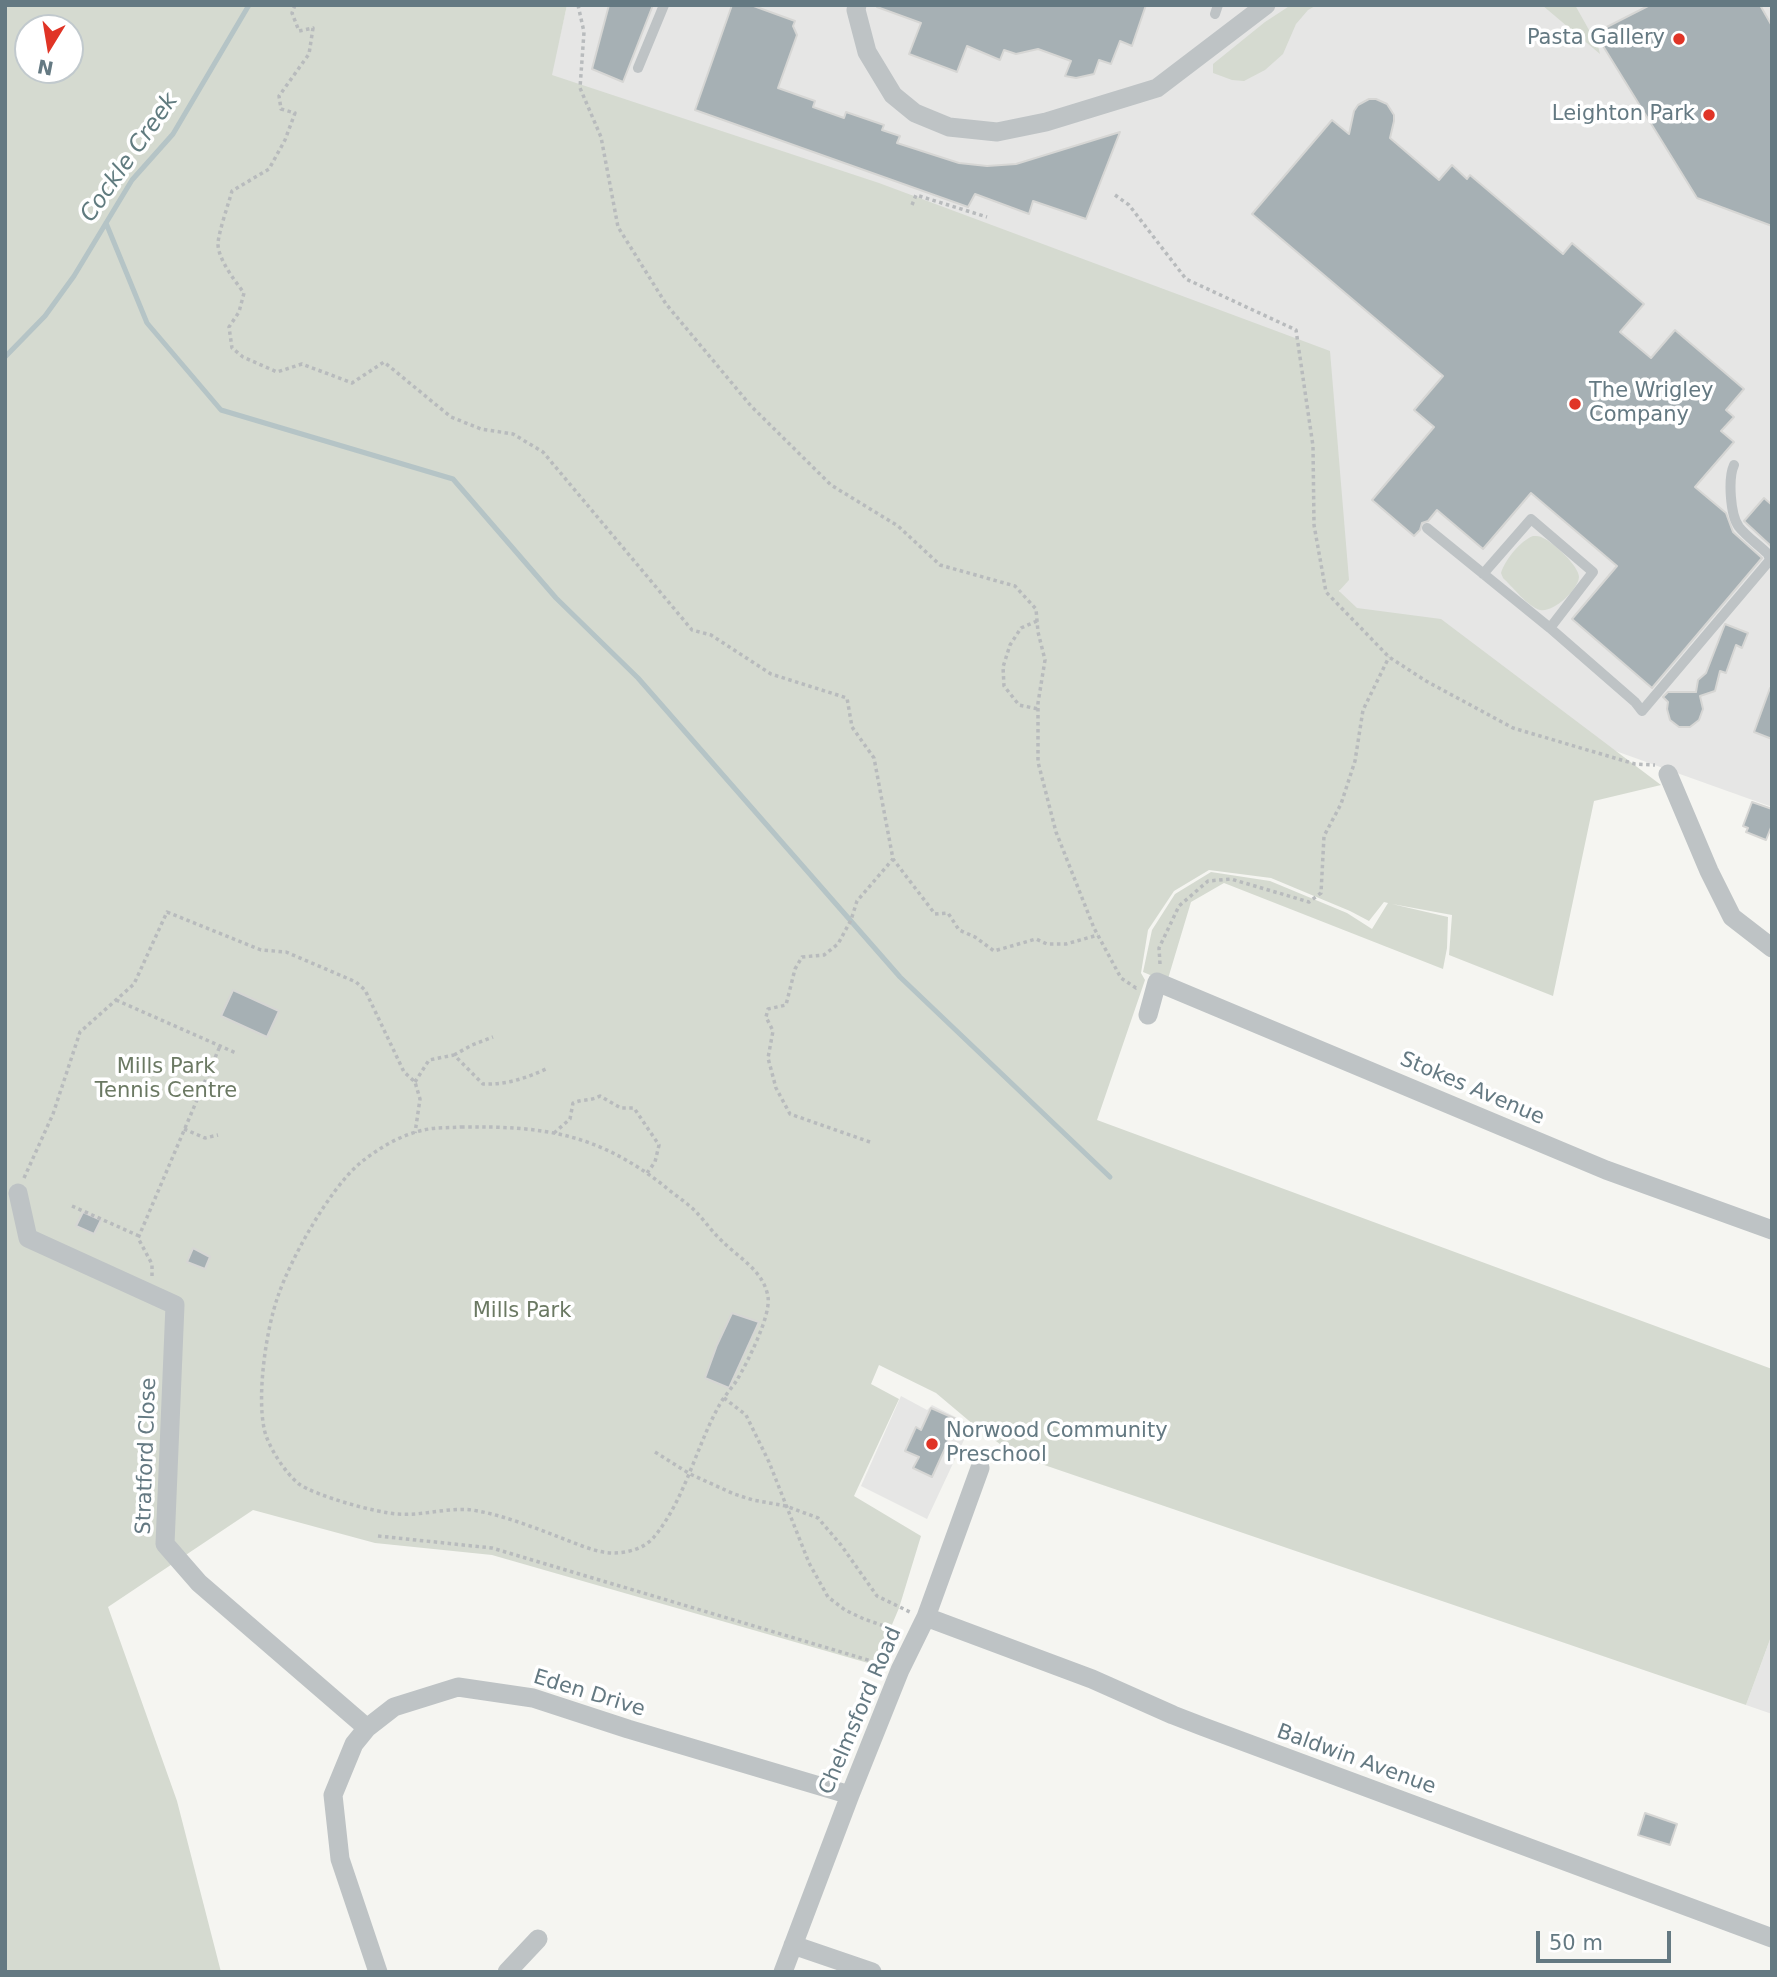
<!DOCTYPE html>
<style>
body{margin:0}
#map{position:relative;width:1777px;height:1977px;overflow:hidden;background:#f5f5f1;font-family:"DejaVu Sans",sans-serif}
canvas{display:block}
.frame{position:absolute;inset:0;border:7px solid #647982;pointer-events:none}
.north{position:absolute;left:14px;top:14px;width:70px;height:70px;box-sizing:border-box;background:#fff;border:2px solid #c1c9cd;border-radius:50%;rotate:191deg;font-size:19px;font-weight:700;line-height:28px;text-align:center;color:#647982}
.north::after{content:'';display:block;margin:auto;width:24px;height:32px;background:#e03426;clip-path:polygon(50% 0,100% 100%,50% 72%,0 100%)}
.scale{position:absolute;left:1536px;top:1931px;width:135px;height:32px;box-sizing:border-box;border:4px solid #647982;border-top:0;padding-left:9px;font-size:21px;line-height:24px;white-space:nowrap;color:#647982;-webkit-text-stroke:5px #fff;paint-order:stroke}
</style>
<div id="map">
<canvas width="1777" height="1977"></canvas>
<div class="frame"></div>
<div class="north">N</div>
<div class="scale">50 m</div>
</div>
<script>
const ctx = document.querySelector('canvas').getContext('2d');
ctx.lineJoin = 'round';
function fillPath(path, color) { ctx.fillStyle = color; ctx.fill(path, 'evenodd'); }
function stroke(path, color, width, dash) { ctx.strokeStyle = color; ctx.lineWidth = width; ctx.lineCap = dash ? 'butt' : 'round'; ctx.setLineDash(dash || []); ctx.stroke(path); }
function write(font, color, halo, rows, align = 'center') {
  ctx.font = font + ' "DejaVu Sans",sans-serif'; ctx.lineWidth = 7; ctx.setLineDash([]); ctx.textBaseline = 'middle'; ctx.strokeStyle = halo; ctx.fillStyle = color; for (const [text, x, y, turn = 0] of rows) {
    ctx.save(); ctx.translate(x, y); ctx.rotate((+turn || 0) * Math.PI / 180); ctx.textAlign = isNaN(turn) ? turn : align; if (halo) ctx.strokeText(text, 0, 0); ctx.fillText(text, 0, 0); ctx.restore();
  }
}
fillPath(new Path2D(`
 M567,5H1772V807L1328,648L1341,585L551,75Z
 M901,1396L927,1410L932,1405L971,1425L927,1519L861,1486Z
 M1772,1634V1714L1746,1705Z`), '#e6e6e5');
fillPath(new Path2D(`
 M5,5H567L552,75L879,183L1330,351L1349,580L1339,591L1357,608L1441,619L1661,785L1594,801L1553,996L1449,955L1452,915L1392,904L1448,917L1447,948L1443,969L1224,883L1191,902L1167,982L1143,972L1152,930L1175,894L1211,872L1270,881L1347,913L1372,929L1388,903L1384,902L1369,921L1350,911L1271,878L1209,870L1174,891L1148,930L1141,973L1145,980L1097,1120L1772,1369V1634L1746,1705L1015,1455L974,1425L936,1393L879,1365L871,1384L899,1399L854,1496L921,1536L899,1608L875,1665L492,1555L375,1543L253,1510L108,1607L177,1801L221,1972H5ZM28,28H70V70H28Z
 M1291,5H1317L1308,10L1296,24L1283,54L1265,70L1244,81L1232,80L1213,73V64L1265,22Z
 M1542,5H1575L1598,46L1600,54Z
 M1533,536C1537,536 1540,536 1543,538C1553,542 1579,566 1579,577C1578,590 1553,613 1540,610C1528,607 1512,586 1503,578L1501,573C1505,560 1520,541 1533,536Z`), '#d5dad0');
stroke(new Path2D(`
 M106,223L147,323L221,410L453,479L556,598L638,678L900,977L1110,1177
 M5,357L45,316L74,276L132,180L173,134L249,5`), '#b5c4c6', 5);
const building = new Path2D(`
 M609,5H653L623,82L592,69Z
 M732,5H751L795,21L793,26L797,35L778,88L815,101L813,107L844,118L846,112L884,125L882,130L900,136L897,143L959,163L987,166L1016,164L1120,132L1086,219L1033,201L1029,214L975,194L968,207L695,110Z
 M878,5H1146L1132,46L1120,41L1111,64L1099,60L1094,74L1076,78L1065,76L1071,61L1038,49L1016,54L1004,50L1000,60L967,46L957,72L909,54L921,23L877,7Z
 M1650,5H1760L1772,26V226L1697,198L1595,33Z
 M1369,99H1376L1387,104L1394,115V121L1390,138L1439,180L1452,165L1467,179L1470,175L1563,254L1572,243L1644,304L1620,332L1651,358L1675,330L1744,389L1726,410L1734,417L1721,431L1734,442L1695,487L1726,513L1733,532L1762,558L1652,688L1572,619L1617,566L1531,493L1483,549L1437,510L1428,521L1422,523L1420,530L1414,536L1372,500L1434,427L1414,410L1443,376L1252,214L1332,120L1349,134L1354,111L1358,105Z
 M1764,498L1772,505V547L1744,521Z
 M1725,624L1748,633L1742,648L1736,645L1726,673L1720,671L1715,691L1700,696L1703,709L1699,720L1690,727H1679L1670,720L1667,709L1668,702L1663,697L1668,692H1696L1698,680L1706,673Z
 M1770,688H1772V739L1754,732Z
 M1752,802L1772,809V825L1766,840L1746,832L1748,828L1743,826Z
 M233,990L279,1011L267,1037L221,1016Z
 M83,1212L101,1220L94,1234L76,1226Z
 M193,1248L210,1257L205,1269L187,1262Z
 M732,1313L759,1322L729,1388L705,1378L717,1345Z
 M931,1408L958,1420L932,1477L913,1468L919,1457L905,1451L916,1427L921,1430Z
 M1645,1813L1677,1824L1670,1845L1638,1835Z`);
fillPath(building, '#a6b0b4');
stroke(building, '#d6d6d4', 2);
stroke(new Path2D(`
 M295,5L292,13L299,31L313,28L309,54L279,96L281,109L295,113L285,140L269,169L232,191C229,202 218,234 218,244C218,259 235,281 244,293L239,312L229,327L232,348L243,357L277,372L302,364L352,383L384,362L451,417L481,429L513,434L543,452L692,630L711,635L771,674L847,698L852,727L874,758L893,859L935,914L948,913L959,930L975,937L994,951L1036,939L1047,944H1066L1098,935
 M578,5L584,32L580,88L601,137L618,227L666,304L751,406L831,485L898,526L940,565L1015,586L1036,609L1038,632L1045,660L1038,703V762L1056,832L1094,928L1121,978L1136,988L1138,987
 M1115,195L1129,205L1186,279L1296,330L1313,446L1314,525L1326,592L1389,657L1426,681L1513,728L1635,764L1655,765
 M912,205L916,195L987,217
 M1037,621L1021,628L1010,645L1003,667L1004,686L1019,705L1038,709
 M1160,964L1159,948L1179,906L1208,881L1231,879L1309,902L1321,893L1324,836L1341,804L1355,761L1363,710L1389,657
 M116,1000L236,1053
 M454,1055L472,1045L493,1037
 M415,1082L429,1060L454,1055L483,1084C506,1085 527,1078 548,1068
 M461,1127C543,1126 596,1133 663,1185C672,1193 683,1200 692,1208C703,1218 711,1231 722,1241C739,1258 764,1271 768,1297C771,1316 747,1363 737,1380C732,1388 725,1395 720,1404C696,1446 686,1498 654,1537C645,1548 628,1553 614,1553C597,1553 580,1545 564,1539C535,1528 504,1515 472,1510C448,1507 423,1516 398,1514C377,1513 316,1496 299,1484C285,1473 267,1445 264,1428C257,1394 266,1330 278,1296C291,1258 329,1190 359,1164C377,1149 400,1135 424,1130C436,1127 449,1128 461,1127Z
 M184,1129L205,1138L218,1135
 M554,1133L570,1119L573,1103C583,1099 591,1101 600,1096L621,1108H634L659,1145L655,1162L647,1173
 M870,1142L790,1114L776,1088L768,1058L773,1031L766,1017L768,1009L786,1005L795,969L802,957L824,955L838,944L851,920L857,901L893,859
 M24,1178L53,1114L80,1032L134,984L167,912L261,950L286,952L356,982L365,990L404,1072L415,1082L420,1099L415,1133
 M72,1206L139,1236
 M152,1276V1264L138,1238L139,1236L220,1046
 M724,1398L746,1415L769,1462L809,1563L828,1597L845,1610L864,1619L901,1632
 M655,1452L690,1474L734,1494L753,1500L786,1506L818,1518L841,1545L877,1596L910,1612
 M378,1536L492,1548L885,1665`), '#b8bbbd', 3.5, [3.5, 3.5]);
stroke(new Path2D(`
 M1215,14L1218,5
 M638,68L664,5
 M1427,528L1550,628L1635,702L1642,711L1770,560L1768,554C1759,545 1747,537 1739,527C1730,515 1728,478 1734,465
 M1483,574L1531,519L1593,572L1550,628`), '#bec3c5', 10);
stroke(new Path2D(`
 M857,5L856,10L867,52L893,95L915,113L949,127L997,132L1046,122L1157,88L1266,5
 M1668,774L1709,871L1732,917L1772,948
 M1148,1015L1157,982L1606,1170L1772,1230
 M18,1193L28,1238L175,1305L165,1544L199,1583L367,1728
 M926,1617L1092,1679L1173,1715L1204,1727L1772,1938
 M793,1945L872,1972
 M378,1972L340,1859L333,1795L354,1744L367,1728L394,1707L458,1687L533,1698L628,1729L850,1795
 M507,1972L538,1939
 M783,1972L850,1795L900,1670L926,1617L980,1468`), '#bec3c5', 19);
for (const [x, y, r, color] of [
 [1679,39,7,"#e03426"],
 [1709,115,7,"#e03426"],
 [1575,404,7,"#e03426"],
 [932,1444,7,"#e03426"]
]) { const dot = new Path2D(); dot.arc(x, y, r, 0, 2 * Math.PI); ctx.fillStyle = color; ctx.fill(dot); stroke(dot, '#fff', 2.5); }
write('21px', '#647982', '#fff', [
 ["Pasta Gallery",1665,39],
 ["Leighton Park",1695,115],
 ["The Wrigley",1589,392,"left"],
 ["Company",1589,416,"left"],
 ["Norwood Community",946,1432,"left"],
 ["Preschool",946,1456,"left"]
], 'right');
write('21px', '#6b7963', '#fff', [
 ["Mills Park",166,1068],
 ["Tennis Centre",166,1092],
 ["Mills Park",522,1312]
]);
write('21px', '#647982', '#fff', [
 ["Stokes Avenue",1472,1089,23],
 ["Stratford Close",147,1456,-88],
 ["Eden Drive",589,1694,17],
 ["Chelmsford Road",861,1711,-67],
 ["Baldwin Avenue",1356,1760,20]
]);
write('italic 23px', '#607b7f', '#fff', [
 ["Cockle Creek",130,158,-55]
]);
</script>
